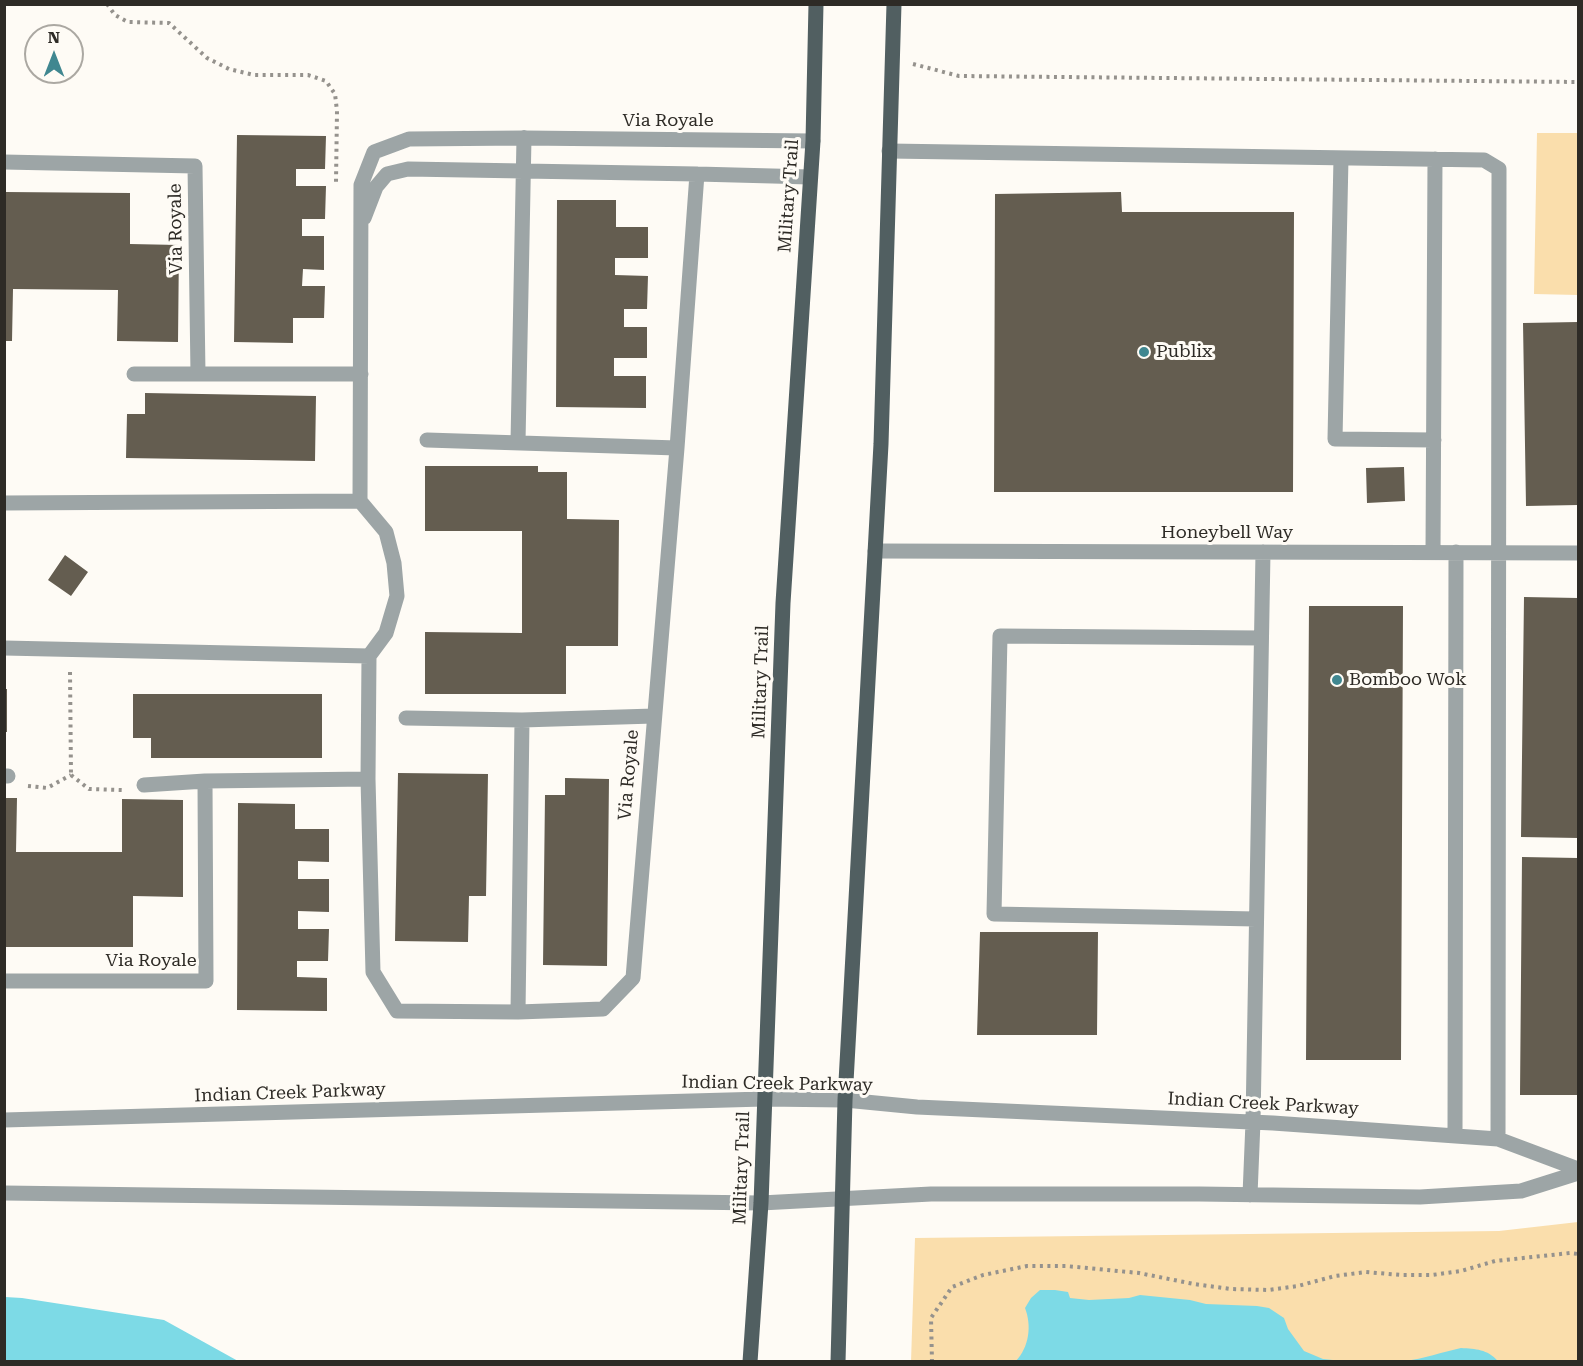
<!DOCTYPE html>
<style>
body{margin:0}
#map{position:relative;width:1583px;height:1366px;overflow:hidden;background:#fefbf5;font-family:"Roboto Serif",serif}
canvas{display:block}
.frame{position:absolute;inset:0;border:6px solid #2e2b26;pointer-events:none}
.north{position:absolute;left:24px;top:24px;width:60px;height:60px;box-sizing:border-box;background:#fefbf5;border:2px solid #aba8a2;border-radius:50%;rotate:0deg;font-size:16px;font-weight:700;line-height:24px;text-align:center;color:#2e2b26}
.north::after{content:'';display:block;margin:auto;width:21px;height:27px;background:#408790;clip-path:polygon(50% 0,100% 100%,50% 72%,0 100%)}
</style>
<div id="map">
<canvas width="1583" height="1366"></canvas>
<div class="frame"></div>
<div class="north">N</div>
</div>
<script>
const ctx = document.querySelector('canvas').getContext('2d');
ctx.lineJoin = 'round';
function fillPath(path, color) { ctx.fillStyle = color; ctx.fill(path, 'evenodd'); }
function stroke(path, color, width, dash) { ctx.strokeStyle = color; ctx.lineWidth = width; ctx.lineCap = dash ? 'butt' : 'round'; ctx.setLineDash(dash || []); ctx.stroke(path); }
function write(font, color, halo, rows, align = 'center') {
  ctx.font = font + ' "Roboto Serif",serif'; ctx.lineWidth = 6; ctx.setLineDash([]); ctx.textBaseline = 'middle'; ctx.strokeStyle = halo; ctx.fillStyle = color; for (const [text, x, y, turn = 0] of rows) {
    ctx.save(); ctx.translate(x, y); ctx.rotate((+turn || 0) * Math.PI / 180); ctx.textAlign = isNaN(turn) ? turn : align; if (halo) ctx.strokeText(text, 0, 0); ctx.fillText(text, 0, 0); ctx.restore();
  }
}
fillPath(new Path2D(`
 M1537,133H1578V295L1534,294Z
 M1578,1222V1361L911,1362L915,1238L1499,1231Z`), '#fadeac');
fillPath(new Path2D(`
 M1040,1290H1055L1068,1292L1070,1298L1089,1300L1129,1298L1140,1295L1190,1300L1206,1304L1257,1306L1269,1308L1284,1318L1288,1329L1304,1351L1323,1359L1343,1361H1016C1029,1347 1032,1326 1025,1308L1031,1298Z
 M5,1297L22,1298L164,1320L238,1361H5Z
 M1461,1348C1476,1349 1487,1349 1498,1361H1404C1424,1359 1442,1352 1461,1348Z`), '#7ddae6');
fillPath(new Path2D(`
 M237,135L326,136L325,169H296V186H326L325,219H302V236H324V270L303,269L302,286H325L324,318H293V343L234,342Z
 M5,192L130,193V244L179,245L178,342L117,341L118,290L13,289L12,341H5Z
 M1121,192L1122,212H1294L1293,492H994L995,194Z
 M557,200H616V227H648V258H615V275L648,276L647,309H624V327H647V358H614V376H646V408L556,407Z
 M1578,322V505L1526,506L1523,323Z
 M145,393L316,396L315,461L126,458L127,414H145Z
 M425,466H538V472H567V519L619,520L618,646H566V694H425V632L522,633V531H425Z
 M1404,467L1405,501L1367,503L1366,468Z
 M65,555L88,572L71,596L48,580Z
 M1524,597L1578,598V838L1521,837Z
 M1309,606H1403L1401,1060H1306Z
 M4,689H7V732H4Z
 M133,694H322V758H151V738H133Z
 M398,773L488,774L486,896H469L468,942L395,941Z
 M565,778L609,779L607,966L543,965L545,795H565Z
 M4,798H17L16,852H122V799L183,800V897L133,896V947H5Z
 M238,803L295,804V829H329V862L298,861V879H329V912L298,911V929H329L328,961H297V977L327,978V1011L237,1010Z
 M1522,857L1578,858V1095H1520Z
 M980,932H1098L1097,1035H977Z`), '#645d50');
stroke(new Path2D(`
 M107,4L115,15L128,22L169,23L207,58L229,69L254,75H308L326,81L335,94L337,111L336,182
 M913,64L959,76L1578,82
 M70,672L71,775
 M71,775L89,789L122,790
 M28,786L47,788L71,775
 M932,1362L931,1318L952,1287L983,1275L1027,1266H1066L1139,1273L1194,1284L1231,1289L1268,1290L1298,1286L1335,1276L1366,1272L1401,1275H1432L1461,1271L1495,1261L1570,1253L1578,1254`), '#95928d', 4, [3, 4.5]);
stroke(new Path2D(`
 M889,151L1484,160L1499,169L1498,1139
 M1341,158L1335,439L1434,440
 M4,162L195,166L198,374H134
 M364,218L376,187L387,174L408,169L697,174L810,177
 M198,374H361
 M427,440L677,448L697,174
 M518,442L524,138
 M677,448L633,978L603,1009L518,1012L397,1011L373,972L368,779L369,656L386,633L397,596L394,563L386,532L360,501L361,185L374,152L409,139L524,138L813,141
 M4,503L360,501
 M875,551L1578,553
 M1433,552L1435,159
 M4,648L369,656
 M406,718L522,720L654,716
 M4,776H8
 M144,785L205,781L368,779
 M1256,919L994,914L1000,636L1261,638
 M4,981H206L205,781
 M518,1012L522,720
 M4,1120L764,1099L845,1100L917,1107L1273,1123L1498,1139L1578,1169
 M1455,1136L1456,552
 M4,1193L761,1203L931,1194H1199L1420,1197L1521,1191L1578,1173
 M1250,1195L1253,1122L1263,552`), '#9da5a6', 15);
stroke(new Path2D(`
 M750,1362L761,1203L783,603L813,141L816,4
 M838,1362L845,1100L881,444L894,4`), '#515f61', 15);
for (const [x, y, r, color] of [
 [1144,352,6,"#408790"],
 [1337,680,6,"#408790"]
]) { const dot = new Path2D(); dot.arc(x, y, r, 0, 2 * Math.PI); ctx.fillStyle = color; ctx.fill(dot); stroke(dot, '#fefbf5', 2); }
write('18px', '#2e2b26', '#fefbf5', [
 ["Via Royale",668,121],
 ["Military Trail",789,196,-86],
 ["Via Royale",176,229,-91],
 ["Honeybell Way",1227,533],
 ["Military Trail",761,682,-88],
 ["Via Royale",629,775,-85],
 ["Via Royale",151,961],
 ["Indian Creek Parkway",777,1084,1],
 ["Indian Creek Parkway",290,1093,-2],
 ["Indian Creek Parkway",1263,1104,3],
 ["Military Trail",742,1168,-88]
]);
write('18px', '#2e2b26', '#fefbf5', [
 ["Publix",1156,352],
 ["Bomboo Wok",1349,680]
], 'left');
</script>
